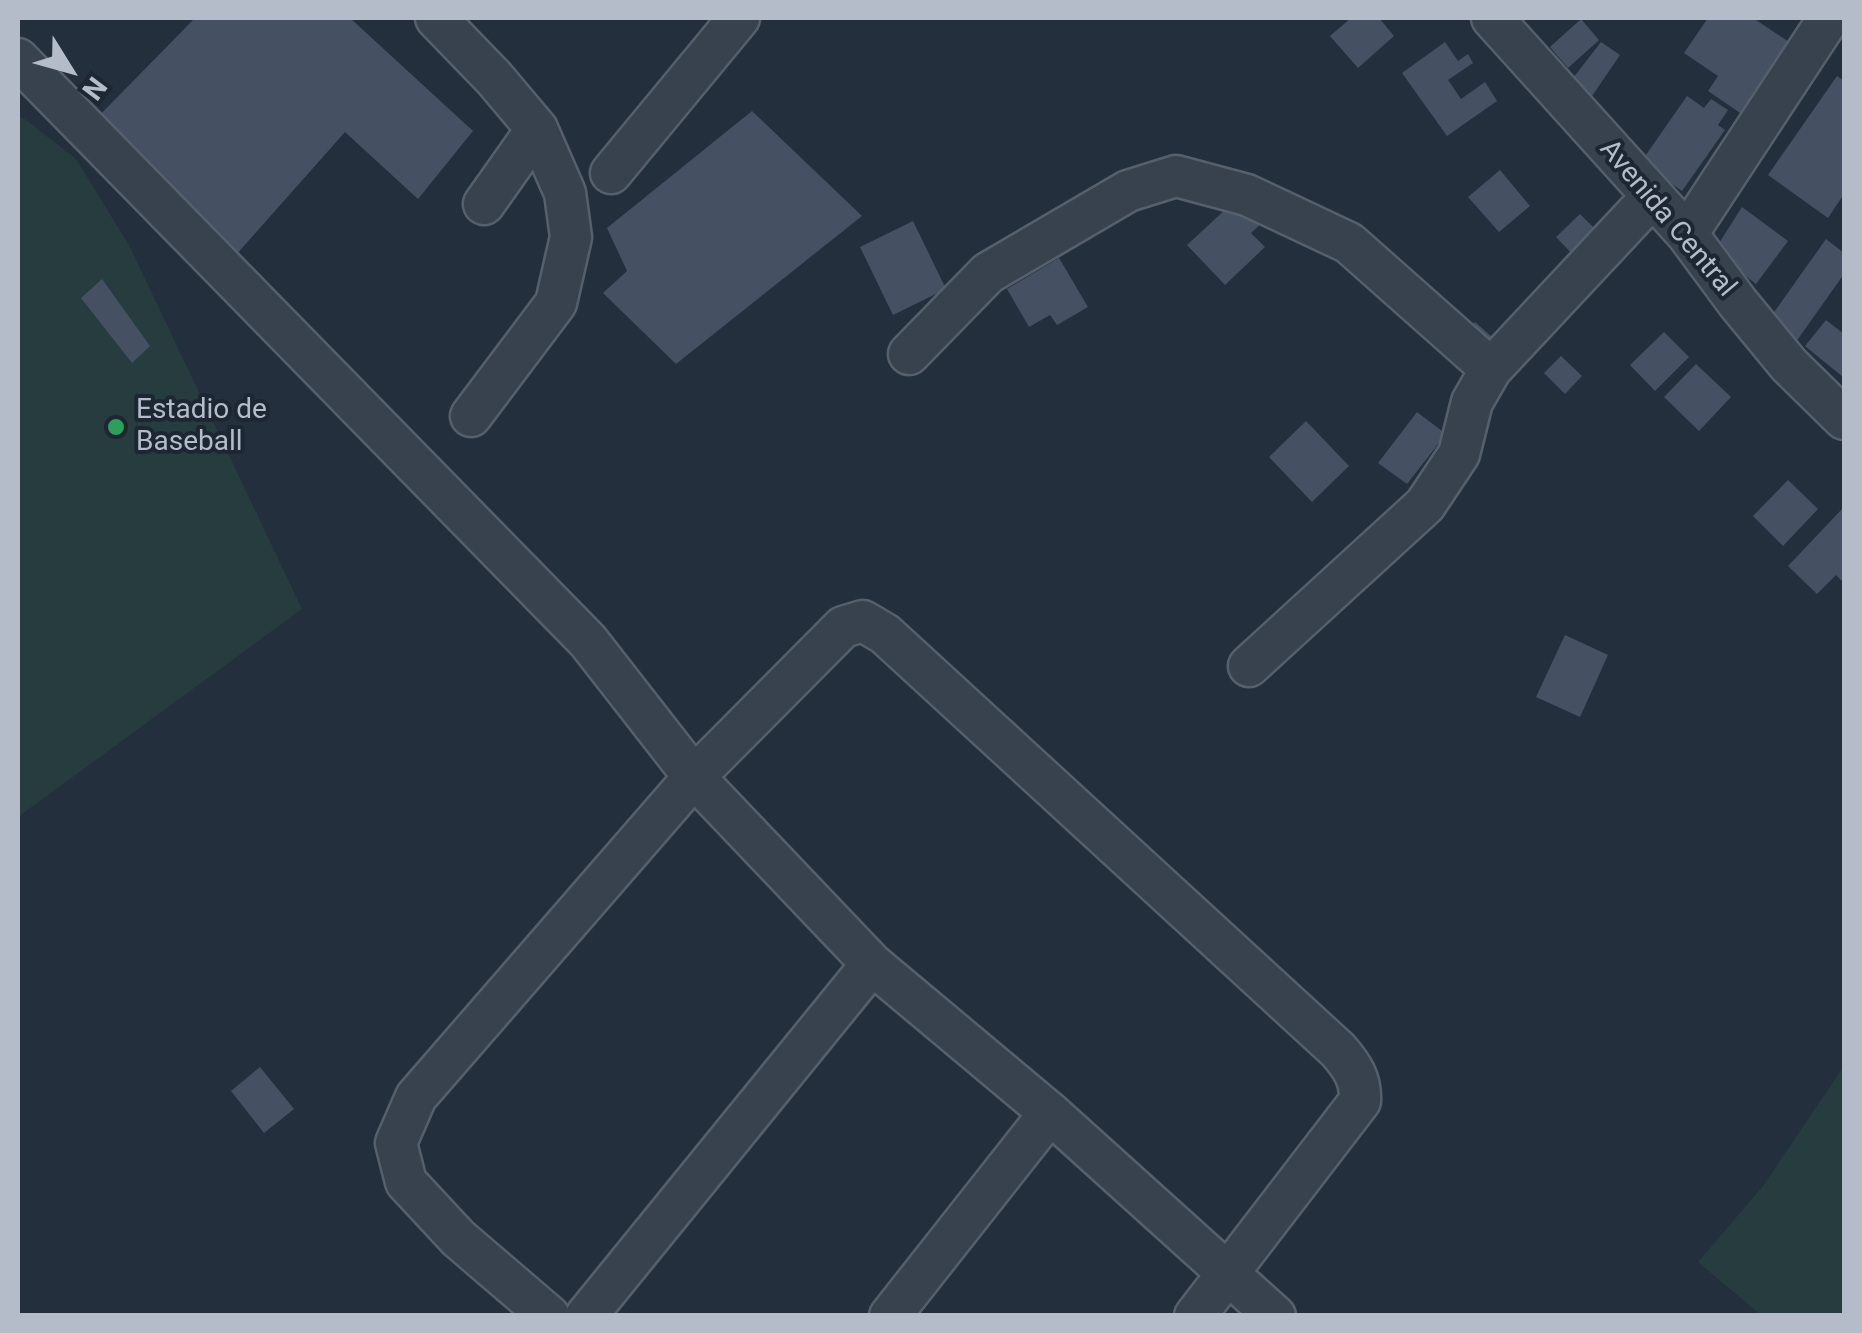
<!DOCTYPE html>
<style>
body{margin:0}
#map{position:relative;width:1862px;height:1333px;overflow:hidden;background:#242f3e;font-family:Roboto,sans-serif}
canvas{display:block}
.frame{position:absolute;inset:0;border:20px solid #b4bcc9;pointer-events:none}
.north{position:absolute;left:20px;top:20px;width:100px;height:100px;-webkit-text-stroke:8px #1d2633;paint-order:stroke;rotate:127deg;font-size:28px;font-weight:700;line-height:40px;text-align:center;color:#b4bcc9}
.north::after{content:'';display:block;margin:auto;width:35px;height:45px;background:#b4bcc9;clip-path:polygon(50% 0,100% 100%,50% 72%,0 100%)}
</style>
<div id="map">
<canvas width="1862" height="1333"></canvas>
<div class="frame"></div>
<div class="north">N</div>
</div>
<script>
const ctx = document.querySelector('canvas').getContext('2d');
ctx.lineJoin = 'round';
function fillPath(path, color) { ctx.fillStyle = color; ctx.fill(path, 'evenodd'); }
function stroke(path, color, width, dash) { ctx.strokeStyle = color; ctx.lineWidth = width; ctx.lineCap = dash ? 'butt' : 'round'; ctx.setLineDash(dash || []); ctx.stroke(path); }
function write(font, color, halo, rows, align = 'center') {
  ctx.font = font + ' Roboto,sans-serif'; ctx.lineWidth = 8; ctx.setLineDash([]); ctx.textBaseline = 'middle'; ctx.strokeStyle = halo; ctx.fillStyle = color; for (const [text, x, y, turn = 0] of rows) {
    ctx.save(); ctx.translate(x, y); ctx.rotate((+turn || 0) * Math.PI / 180); ctx.textAlign = isNaN(turn) ? turn : align; if (halo) ctx.strokeText(text, 0, 0); ctx.fillText(text, 0, 0); ctx.restore();
  }
}
fillPath(new Path2D(`
 M18,116L25,119L76,159L129,245L302,609L18,817Z
 M1844,1066V1315H1761L1698,1262L1763,1186Z`), '#263c3f');
fillPath(new Path2D(`
 M195,18H350L473,131L418,199L345,132L235,256L92,123Z
 M1351,18H1379L1394,36L1358,68L1330,36Z
 M1708,18H1753L1798,48L1749,119L1708,91L1718,76L1684,53Z
 M1581,19L1599,40L1568,68L1550,47Z
 M1445,42L1458,61L1468,54L1473,63L1448,80L1461,99L1485,82L1497,101L1447,136L1402,73Z
 M1601,42L1620,55L1590,99L1570,82Z
 M1837,76L1844,81V194L1828,218L1768,175Z
 M1687,96L1704,108L1711,99L1728,110L1718,125L1725,130L1682,191L1641,162Z
 M752,111L862,216L676,364L603,293L627,271L607,228Z
 M1500,170L1530,206L1499,232L1468,197Z
 M1240,196L1264,221L1251,233L1265,247L1225,285L1187,245Z
 M1742,207L1788,241L1756,284L1714,251Z
 M1580,214L1600,234L1575,257L1556,237Z
 M913,221L946,289L893,315L860,247Z
 M1826,239L1844,253V274L1793,346L1765,325Z
 M1059,258L1088,307L1057,325L1050,315L1029,327L1007,289Z
 M102,279L150,346L132,363L81,298Z
 M1826,320L1844,334L1843,377L1805,346Z
 M1475,322L1501,345L1461,338Z
 M1664,332L1689,357L1655,391L1630,365Z
 M1561,356L1582,376L1565,394L1544,373Z
 M1696,364L1731,397L1699,431L1664,397Z
 M1417,412L1446,434L1407,484L1378,463Z
 M1306,421L1349,466L1312,502L1269,457Z
 M1788,480L1818,509L1783,546L1753,516Z
 M1844,507V583L1836,575L1817,594L1788,566Z
 M1565,635L1608,655L1580,717L1536,697Z
 M260,1067L294,1109L264,1133L231,1091Z`), '#455162');
const minor = new Path2D(`
 M436,18L494,78L537,129L484,204
 M1492,18L1687,234L1738,303L1789,365L1844,419
 M18,59L588,641L694,777L872,964L1050,1113L1275,1316
 M611,173L739,18
 M1687,234L1829,18
 M909,354L988,273L1128,191L1176,176L1247,195L1349,243L1491,369
 M471,416L556,303L571,237L565,193L537,129
 M1249,666L1425,505L1459,454L1472,402L1491,369L1652,197
 M549,1316L458,1238L406,1182L396,1143L416,1097L694,777L843,627L863,621L885,634L1338,1050C1352,1066 1361,1079 1360,1101L1195,1316
 M586,1316L872,964
 M890,1316L1050,1113`);
stroke(minor, '#565f6c', 45);
stroke(minor, '#38414e', 40);
for (const [x, y, r, color] of [
 [116,427,10,"#2e9e5b"]
]) { const dot = new Path2D(); dot.arc(x, y, r, 0, 2 * Math.PI); ctx.fillStyle = color; ctx.fill(dot); stroke(dot, '#1d2633', 4); }
write('28px', '#b4bcc9', '#1d2633', [
 ["Avenida Central",1667,219,50]
]);
write('28px', '#b4bcc9', '#1d2633', [
 ["Estadio de",136,411],
 ["Baseball",136,443]
], 'left');
</script>
